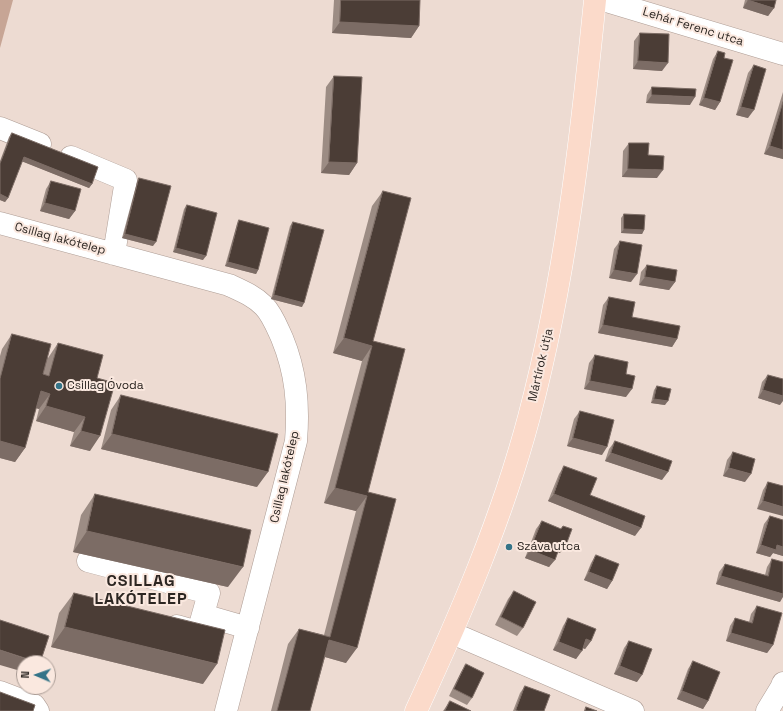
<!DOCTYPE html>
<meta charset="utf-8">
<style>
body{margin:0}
#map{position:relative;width:783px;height:711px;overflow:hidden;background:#eddbd2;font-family:"Space Grotesk",sans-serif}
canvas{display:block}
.north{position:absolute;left:16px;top:655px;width:40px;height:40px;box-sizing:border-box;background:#fae8df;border:1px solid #a89a93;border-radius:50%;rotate:272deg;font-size:11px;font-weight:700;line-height:16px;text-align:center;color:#2c2622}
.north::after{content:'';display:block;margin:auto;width:14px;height:18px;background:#347488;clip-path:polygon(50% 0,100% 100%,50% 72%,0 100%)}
</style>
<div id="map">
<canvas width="783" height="711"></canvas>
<div class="north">N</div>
</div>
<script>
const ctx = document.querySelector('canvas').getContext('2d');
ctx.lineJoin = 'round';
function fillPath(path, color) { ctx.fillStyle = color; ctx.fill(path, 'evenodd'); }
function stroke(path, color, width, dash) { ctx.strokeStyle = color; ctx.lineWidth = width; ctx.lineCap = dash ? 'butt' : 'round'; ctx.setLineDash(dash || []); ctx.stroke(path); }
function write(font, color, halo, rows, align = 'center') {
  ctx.font = font + ' "Space Grotesk",sans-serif'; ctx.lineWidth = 4; ctx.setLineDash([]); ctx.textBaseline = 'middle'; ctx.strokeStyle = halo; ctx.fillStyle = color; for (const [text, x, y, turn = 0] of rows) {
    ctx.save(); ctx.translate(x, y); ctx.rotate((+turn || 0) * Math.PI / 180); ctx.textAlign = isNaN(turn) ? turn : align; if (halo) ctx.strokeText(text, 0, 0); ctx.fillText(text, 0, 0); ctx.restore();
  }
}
fillPath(new Path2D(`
 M0,0H13L0,48Z`), '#c7a595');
const minor = new Path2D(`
 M603,0L783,54
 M0,128L40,144
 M71,157L126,180L114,254
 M0,223L229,285C242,291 254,296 264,306C272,314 277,327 282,338C296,372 299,404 296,441L226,711
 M88,561L209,593L198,632L177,626
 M203,615L248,628
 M452,633L633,711
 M0,692L34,705L38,711
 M767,711L781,688L783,683`);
const major = new Path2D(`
 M416,711C460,616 502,519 529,417C565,281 581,140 595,0`);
stroke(minor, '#ae9d95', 23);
stroke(major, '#fff', 23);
stroke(minor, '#fff', 22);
stroke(major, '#fbdaca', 22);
fillPath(new Path2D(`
 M334,0H420L419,26L411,38L332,33Z
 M745,0H776L774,8L768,16L743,8Z
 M640,33L662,71L633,69L634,41Z
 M718,51L724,58L720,102L715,110L699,105L713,59Z
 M754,65L748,118L736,115L748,73Z
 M334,76L357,163L349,175L321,173L326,87Z
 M652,87L690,105L646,103L647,95Z
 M783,92V159L764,154Z
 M12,133L92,184L89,188L22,161L8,198L5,202L0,200V161L9,137Z
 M629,143L648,155L657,178L622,177L623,151Z
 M139,178L153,246L122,238L137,182Z
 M51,181L75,211L69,219L40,211L46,189Z
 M383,191L373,341L368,492L346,663L325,657L310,711H271L288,644L299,629L324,635L356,511L324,503L362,361L333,353L372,206Z
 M187,205L203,260L173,252L184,209Z
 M624,214L644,230L642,234L621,233V218Z
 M239,220L258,270L256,274L225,266L237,224Z
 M293,222L302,307L271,299L290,226Z
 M620,241L631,282L609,278L614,249Z
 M647,265L675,282L669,290L639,285L641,272Z
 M609,297L632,317L677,339L672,347L598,333L603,305Z
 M12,334L48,358L58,343L97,378L90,451L70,446L74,432L36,421L39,409L36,408L25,448L15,462L0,458V356L2,349Z
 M595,355L626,374V397L584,389L589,363Z
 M768,375L780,405L758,398L762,382Z
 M657,386L665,405L651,403L654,390Z
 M121,395L257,487L101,449L111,410Z
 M580,411L602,455L567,446L574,419Z
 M615,441L662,480L605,461L609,449Z
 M733,452L745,482L723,476L727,460Z
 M564,466L590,495L635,536L548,501L559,474Z
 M768,482L783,486L757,509L763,490Z
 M95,494L228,587L73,552L81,515Z
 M770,516L783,520V556L773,553L770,557L756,553L764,524Z
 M542,521L561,529L563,526L560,553L558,552L549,567L525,558L536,529Z
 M596,555L612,581L607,589L584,580L591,563Z
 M772,559L780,602L716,584L719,572L725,564L765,575L767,567Z
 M514,591L523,628L517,636L495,625L508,599Z
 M74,593L203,684L51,647L59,613Z
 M757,606L773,645L767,653L726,641L730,626L735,618L749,622L751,614Z
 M568,618L591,641L585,649L583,648L576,659L553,650L563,626Z
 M629,641L637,682L614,674L624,648Z
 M693,661L708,701L703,709L677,699L688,669Z
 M466,664L472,698L467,705L449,696L461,672Z
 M525,686L544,711H513L520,693Z
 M450,701L471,711H443Z`), '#9c8c84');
fillPath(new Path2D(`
 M748,0L774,8L768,16L743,8Z
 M340,22L419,26L411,38L332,33Z
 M638,61L668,63L662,71L633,69Z
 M652,95L695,97L690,105L646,103Z
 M704,98L720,102L715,110L699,105Z
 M741,107L754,110L748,118L736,115Z
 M770,146L783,150V159L764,154Z
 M24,157L92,184L89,188L21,161Z
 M329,162L357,163L349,175L321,173Z
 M628,169L663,170L657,178L622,177Z
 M0,194L8,198L5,202L0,200Z
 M45,203L75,211L69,219L40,211Z
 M624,229L644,230L642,234L621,233Z
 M125,234L156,242L153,246L122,238Z
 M176,248L206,256L203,260L173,252Z
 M228,262L258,270L256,274L225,266Z
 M614,270L637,274L631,282L609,278Z
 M645,277L675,282L669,290L639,285Z
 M274,295L304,303L302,307L271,299Z
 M603,325L677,339L672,347L598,333Z
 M344,338L372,346L362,361L333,353Z
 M590,381L632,389L626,397L584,389Z
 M763,390L783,396V401L780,405L758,398Z
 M41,391L50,394L39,409L30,406Z
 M654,399L668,401L665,405L651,403Z
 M46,406L85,417L74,432L36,421Z
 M81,431L100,436L90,451L70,446Z
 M112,434L268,472L257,487L101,449Z
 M573,438L607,447L602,455L567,446Z
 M0,441L25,448L15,462L0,458Z
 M611,453L668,472L662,480L605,461Z
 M729,468L751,474L745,482L723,476Z
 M335,488L367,496L356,511L324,503Z
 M554,494L641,528L635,536L548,501Z
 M763,501L783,507V516L757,509Z
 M87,531L243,567L228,587L73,552Z
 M561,543L566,545L560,553L556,551Z
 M761,545H777L783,547V556L773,553L770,557L756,553Z
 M530,550L555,560L549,567L525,558Z
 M589,572L612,581L607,589L584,580Z
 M721,576L783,594V597L780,602L716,584Z
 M65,627L217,664L203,684L51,647Z
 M731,633L773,645L767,653L726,641Z
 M586,639L591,641L585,649L581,647Z
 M329,640L357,648L346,663L318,655Z
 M559,642L582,651L576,659L553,650Z
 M0,650L39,663H24V672L0,665Z
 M620,666L642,675L637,682L614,674Z
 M682,691L708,701L703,709L677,699Z`), '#7c6c65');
const building = new Path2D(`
 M341,0H420L419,26L340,22Z
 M748,0H776L774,8Z
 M640,33L669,34L668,63L638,61Z
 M718,51L725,53L724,58L733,60L720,102L704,98Z
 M754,65L766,69L754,110L741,107Z
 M334,76L362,77L357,163L329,162Z
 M652,87L696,89L695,97L652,95Z
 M783,102V150L770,146Z
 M12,133L98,167L92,184L24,157L8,198L0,194V164Z
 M629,143H649L648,155L664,156L663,170L628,169Z
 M139,178L171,186L156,242L125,234Z
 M51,181L81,189L75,211L45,203Z
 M383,191L411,198L373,341L405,349L368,492L396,499L357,648L329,640L310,711H277L299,629L330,637L367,496L335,488L372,346L344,338Z
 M187,205L217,213L206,256L176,248Z
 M624,214L645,215L644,230L624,229Z
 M239,220L269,228L258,270L228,262Z
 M293,222L324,230L304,303L274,295Z
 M620,241L642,245L637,274L614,270Z
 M647,265L677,270L675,282L645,277Z
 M609,297L635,302L632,317L680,326L677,339L603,325Z
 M12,334L51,344L43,374L49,376L58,343L103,355L97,378L115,383L100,436L81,431L85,417L46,406L50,394L41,391L25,448L0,441V379Z
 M595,355L628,362L626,374L635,376L632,389L590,381Z
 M768,375L783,379V396L763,390Z
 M657,386L671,389L668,401L654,399Z
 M121,395L278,434L268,472L112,434Z
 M580,411L614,420L607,447L573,438Z
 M615,441L672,461L668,472L611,453Z
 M733,452L755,459L751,474L729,468Z
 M564,466L597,478L590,495L645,516L641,528L554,494Z
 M768,482L783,486V507L763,501Z
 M95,494L251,530L243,567L87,531Z
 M770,516L783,520V547L777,545L776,550L761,545Z
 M542,521L561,529L563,526L572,529L566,545L561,543L555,560L530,550Z
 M596,555L619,564L612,581L589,572Z
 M772,559L783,562V594L721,576L725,564L768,576Z
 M514,591L536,602L523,628L501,617Z
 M74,593L225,630L217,664L65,627Z
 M757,606L782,613L773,645L731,633L735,618L752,623Z
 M568,618L596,629L591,641L586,639L582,651L559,642Z
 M0,620L49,636L40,663L0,650Z
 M629,641L652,649L642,675L620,666Z
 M693,661L720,672L708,701L682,691Z
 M466,664L484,673L472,698L454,689Z
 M525,686L550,695L544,711H518L516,710Z
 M0,692L35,705L33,711H0Z
 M450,701L471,711H445Z
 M586,707L597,711H585Z`);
fillPath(building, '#4b3d36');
stroke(building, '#7c6c65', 1);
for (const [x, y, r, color] of [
 [59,386,4,"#347488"],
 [509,547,4,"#347488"]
]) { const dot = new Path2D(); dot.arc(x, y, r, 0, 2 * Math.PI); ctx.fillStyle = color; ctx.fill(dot); stroke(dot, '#fae8df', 1.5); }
write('12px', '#2c2622', '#fae8df', [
 ["Lehár Ferenc utca",693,27,17],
 ["Csillag lakótelep",60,239,15],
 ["Mártírok útja",541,365,-77],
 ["Csillag lakótelep",285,477,-77]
]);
write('12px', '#2c2622', '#fae8df', [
 ["Csillag Óvoda",67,386],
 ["Száva utca",517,547]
], 'left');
ctx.letterSpacing = '1px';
write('bold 16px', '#2c2622', '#fae8df', [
 ["CSILLAG",141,582],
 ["LAKÓTELEP",141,600]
]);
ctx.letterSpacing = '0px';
</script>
